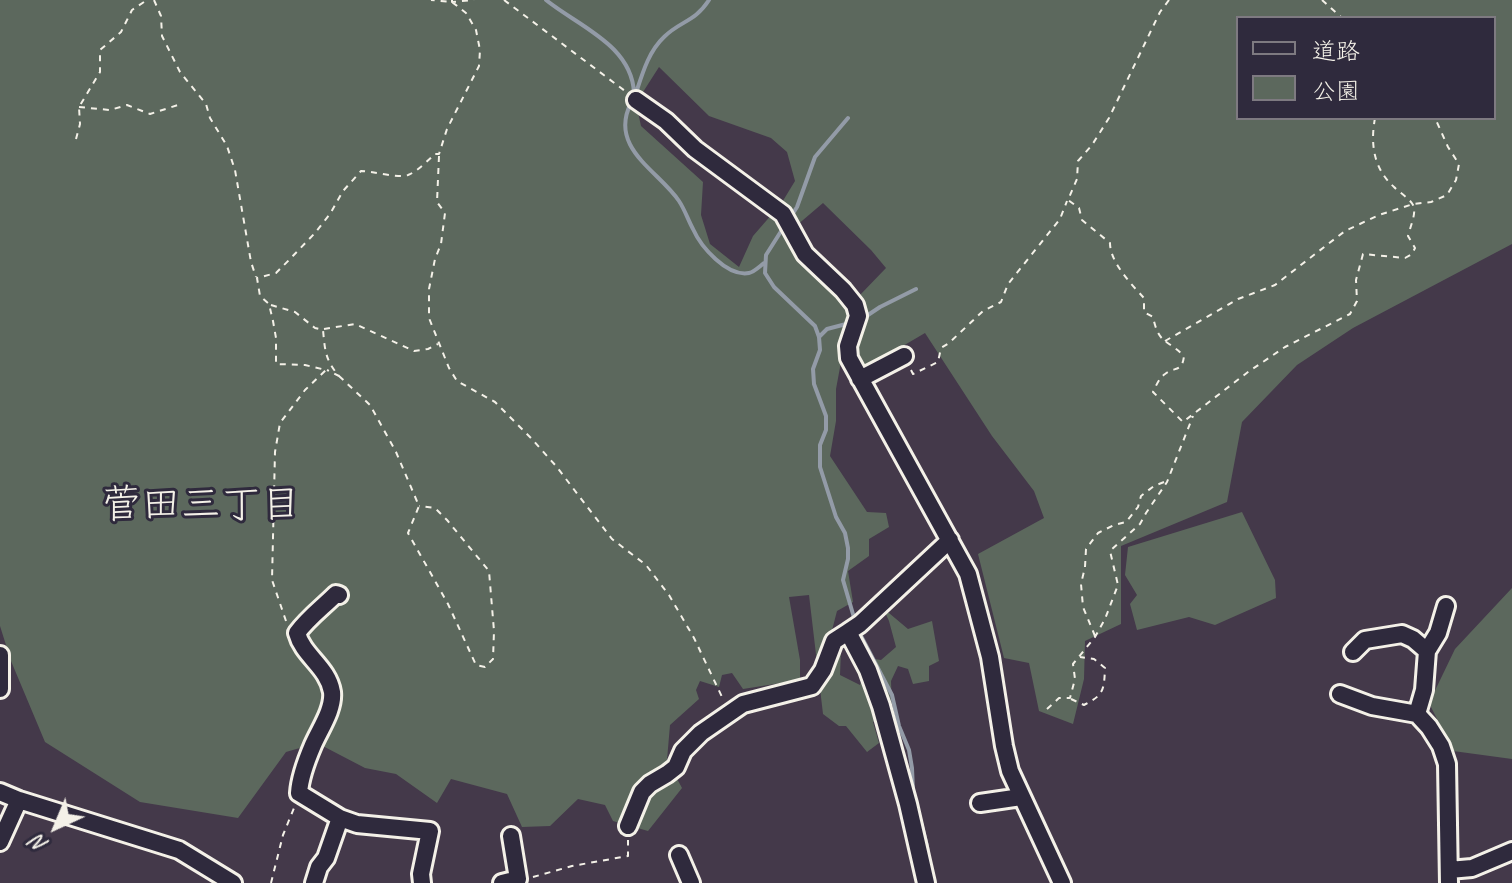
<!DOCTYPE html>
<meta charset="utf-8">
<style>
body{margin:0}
#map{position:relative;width:1512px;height:883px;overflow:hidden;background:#44394a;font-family:Caveat,"Klee One",sans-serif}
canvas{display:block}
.legend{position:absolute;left:1236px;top:16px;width:260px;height:104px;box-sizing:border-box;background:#2f2a3d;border:2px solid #7e7a81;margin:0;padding:10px 14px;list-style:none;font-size:24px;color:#f4f1e8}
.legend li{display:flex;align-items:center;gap:16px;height:40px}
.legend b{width:40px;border:2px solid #7e7a81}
.north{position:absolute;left:16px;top:787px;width:80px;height:80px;-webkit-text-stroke:6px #2f2a3d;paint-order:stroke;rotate:224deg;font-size:22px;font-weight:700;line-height:32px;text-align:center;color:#f4f1e8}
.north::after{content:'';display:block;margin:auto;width:28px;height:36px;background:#f4f1e8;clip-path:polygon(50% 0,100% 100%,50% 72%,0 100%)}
</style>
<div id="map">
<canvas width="1512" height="883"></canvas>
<ul class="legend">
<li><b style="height:10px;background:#2f2a3d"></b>道路</li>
<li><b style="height:22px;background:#5c685d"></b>公園</li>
</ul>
<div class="north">N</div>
</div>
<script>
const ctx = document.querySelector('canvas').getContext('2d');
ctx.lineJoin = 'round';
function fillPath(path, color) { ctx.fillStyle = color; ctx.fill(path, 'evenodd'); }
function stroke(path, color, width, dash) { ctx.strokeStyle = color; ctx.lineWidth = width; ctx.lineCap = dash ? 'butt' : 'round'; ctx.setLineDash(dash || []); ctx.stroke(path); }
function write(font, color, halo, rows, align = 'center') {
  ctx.font = font + ' Caveat,"Klee One",sans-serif'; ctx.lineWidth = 6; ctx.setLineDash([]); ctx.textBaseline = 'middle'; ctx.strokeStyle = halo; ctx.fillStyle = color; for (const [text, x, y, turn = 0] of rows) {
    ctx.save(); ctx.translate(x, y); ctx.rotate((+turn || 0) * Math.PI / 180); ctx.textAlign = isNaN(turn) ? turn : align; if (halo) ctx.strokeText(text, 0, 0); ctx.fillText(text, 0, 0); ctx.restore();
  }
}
fillPath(new Path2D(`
 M0,0H1512V244L1353,328L1297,365L1242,422L1227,502L1121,546V624L1085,641L1084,679L1073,724L1039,711L1029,663L1004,658L978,554L1044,518L1034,491L992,436L925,333L862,370L854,356L863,304L859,296L886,268L871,250L823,203L796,226L781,204L795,181L787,152L771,138L709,116L659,67L636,103L641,126L703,182L701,215L710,244L739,267L753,236L773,213L849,307V319L836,389V421L830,456L867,512L886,513L889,527L869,539V556L848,571L853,602L837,611L830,638L841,650L840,675L860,685L868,658L881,660L896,647L889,621L883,608L908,629L932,621L939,661L929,666V681L913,684L908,669L898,666L891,681L892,713L873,722L879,743L867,752L846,726H839L823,714L809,595L789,597L800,660V680L743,689L732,673L722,675L719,687L700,681L696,690L699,699L670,725L667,760L682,788L648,831L613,821L605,805L578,799L550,826L522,827L507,794L451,779L437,803L396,774L365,768L317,743L286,752L238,818L140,802L45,742L11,661L0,626ZM1238,18H1494V118H1238Z
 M1242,512L1275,580L1276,598L1215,625L1189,617L1137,630L1130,604L1137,595L1125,575L1128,547Z
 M1512,588V759L1453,751L1429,703L1455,649Z`), '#5c685d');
stroke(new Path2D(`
 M546,0C578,26 632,45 634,93
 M635,96C642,75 648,52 664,37C680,21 695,22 709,0
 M631,103C608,148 659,171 679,201C685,210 688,220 693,229C701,247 727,277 749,273C754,272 759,267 764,263
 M790,218L797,207L815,157L848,118
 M785,225L766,255L765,273L774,287L815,326L819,337L820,350L813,369L814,384L826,416V430L820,445V467L836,517L845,533L848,548V559L843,580L855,621
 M862,319L880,307L916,289
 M819,337L827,329L850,323
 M860,634L892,695L899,726L909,750L912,768L913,791L927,846L929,863`), '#939ba7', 4);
const minor = new Path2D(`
 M636,100L666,121L695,149L783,214L805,254L843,290L855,305L858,316L848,346L849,358L968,574L990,657L1004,746L1010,771L1062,883
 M860,379L904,356
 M339,595L336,594C323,607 308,618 297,633C303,656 328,667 332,692C334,709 320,729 313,745C307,759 300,777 299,793L340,818L357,824L430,831L421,874L422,883
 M1353,652L1365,640L1402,634L1413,639L1427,651
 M0,655V689
 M1340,694L1372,706L1417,714L1429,727L1441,746L1447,764L1449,883
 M1417,714L1424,690L1427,651L1438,633L1446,606
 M0,792L19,800L179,850L233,883
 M980,803L1021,797
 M628,826L642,792L650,784L667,774L676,767L683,751L701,733L743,704L812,686L823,670L834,641L848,632
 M0,842L19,800
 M679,855L691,883
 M1449,870L1472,868L1512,851
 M314,883L319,867L326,858L340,818
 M502,883L518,879L511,836
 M926,883L908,804L881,706L868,670L848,632L860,624L950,540`);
stroke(minor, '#f4f1e8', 22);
stroke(new Path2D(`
 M154,0L161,16L162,36L180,72L206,104L210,118L227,146L235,170L251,262L256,277
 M452,0V2L474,0
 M504,0L625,91
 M1169,0L1160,12L1109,118L1092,145L1078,161L1077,179L1068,200L1079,208L1082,220L1110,243C1110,262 1131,284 1144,298V312L1153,317C1159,345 1166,338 1184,356C1182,373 1175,366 1165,374C1159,378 1156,386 1153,392L1183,422L1248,372L1285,347L1350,314L1357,301L1356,280L1363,254L1405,258L1412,254L1415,248L1408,236C1410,227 1417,213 1413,205C1410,199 1399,192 1394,187C1374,169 1370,145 1375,118
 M1322,0L1342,18
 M79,107L110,110L127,105L150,114L178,105
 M76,139L80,124L79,107L100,72V50L121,32L132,10L147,0
 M439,156L437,202L445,213L441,244L435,259L429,289V318L449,368L457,381L495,402L531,438L556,466L612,539L646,565L669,595L694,638L723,699
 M271,305L295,312L315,328L323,330C325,350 325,360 339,376L327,370
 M324,329L355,324L414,351L428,349L438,344
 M1165,341L1238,299L1275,285L1345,231L1379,215L1413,204L1431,202L1447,195L1456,180L1459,164L1448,147L1435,118
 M911,370L913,374L938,362L941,348L949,343L983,311L1001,302L1008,284L1060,219L1067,201
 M339,376L370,405L396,452L419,506L408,533L448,604L476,665L485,667L493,659L494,631L489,571L447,520L435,508L419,506
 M286,621L272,580L275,452L280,423L305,390L326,370L305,365L276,364V338L273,321L269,304L260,296L257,278L276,273L289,260L315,233L330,214L343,191L361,171C372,171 401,179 408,175C418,171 427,161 435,154H439L447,129L479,66L480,50L476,30L466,13L452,2L431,0
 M1095,636L1083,607L1081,584L1085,567L1086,549L1098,533L1114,525L1126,522L1138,507L1141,496L1154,486L1164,482
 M1071,699L1084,705C1104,695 1104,690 1105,668L1094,659L1080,657
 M1047,709L1059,698H1070L1075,679L1073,664L1095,637L1105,619L1118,585L1110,551L1140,524L1146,513L1167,482L1193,416
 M533,877L572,866L628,856V840
 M271,883L283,835L294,808`), '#f4f1e8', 2, [6, 6]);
stroke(minor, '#2f2a3d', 16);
write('40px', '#f4f1e8', '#2f2a3d', [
 ["菅田三丁目",201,507]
]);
</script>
